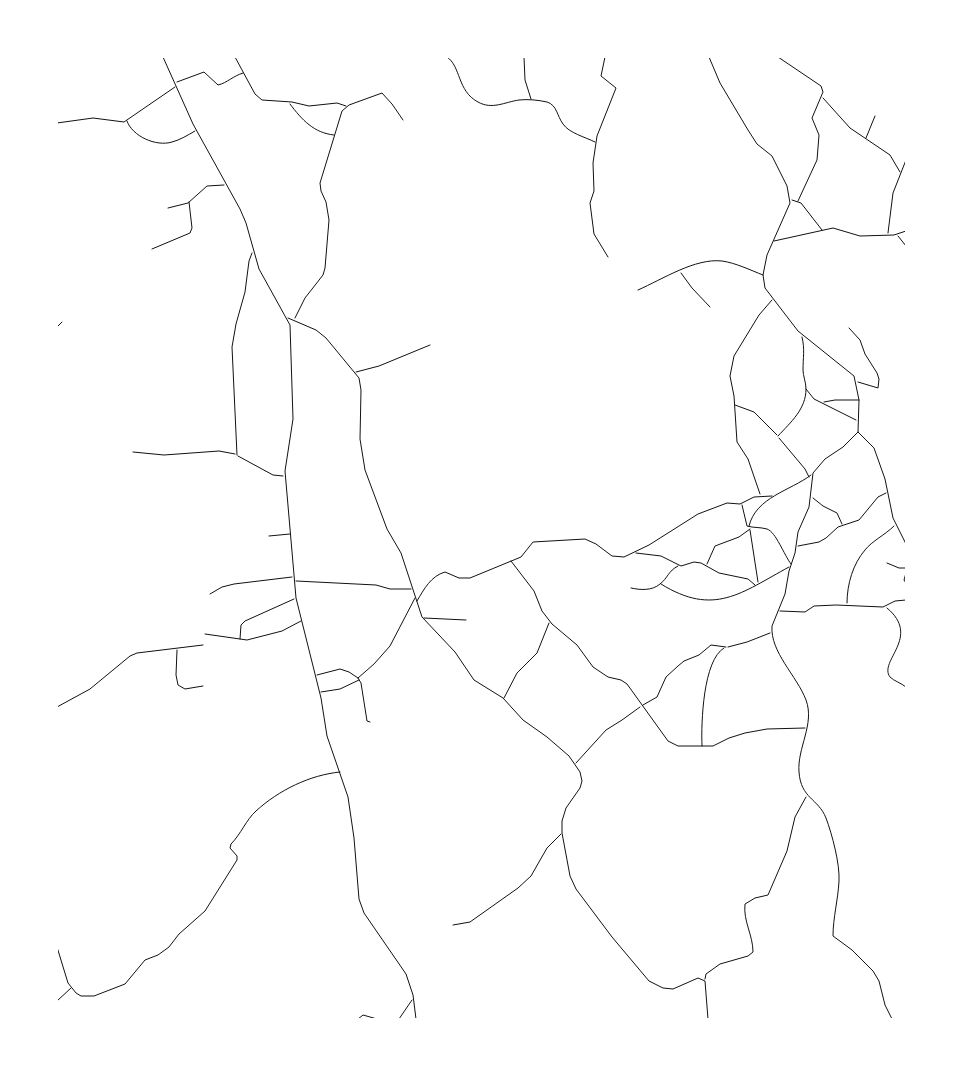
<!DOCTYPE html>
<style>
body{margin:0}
#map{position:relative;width:963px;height:1076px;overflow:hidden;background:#fff;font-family:Manrope,sans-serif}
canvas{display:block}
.frame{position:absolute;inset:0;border:58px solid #fff;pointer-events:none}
</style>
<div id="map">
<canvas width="963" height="1076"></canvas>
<div class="frame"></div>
</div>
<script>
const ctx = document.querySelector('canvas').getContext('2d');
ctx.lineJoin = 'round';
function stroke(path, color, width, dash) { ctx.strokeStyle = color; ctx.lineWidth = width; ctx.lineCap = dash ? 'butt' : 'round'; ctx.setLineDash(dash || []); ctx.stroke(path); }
stroke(new Path2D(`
 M163,57L193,124L240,209L246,223L259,269L290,325L293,419L285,471L296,598L321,698L327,736L348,797L354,838L359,899L364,913L406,974L413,995L416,1019
 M235,57L255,94L262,100L292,102L309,106L337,103L346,106
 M447,57C461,66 457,91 478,102C492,110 505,102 519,100C528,99 538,100 547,102C557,105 557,116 563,124C569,133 585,137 595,142
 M524,57L525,80L531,99
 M605,57L601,76L616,88L597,136L593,163L594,191L590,203L594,234L608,257
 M709,57L720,83L748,130L757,144L772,156L787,186L790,203L767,255L763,275L765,288L798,331L854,376L859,400L858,432L874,448L885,479L893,518L906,544
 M778,57L821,86L823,92L812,118L819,135L817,160L798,201
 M177,82L204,72L218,85C227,83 233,76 243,73
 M823,98L850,128L890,155L900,172
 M290,104C302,120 314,133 334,135
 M127,121C132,136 156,147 172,142C180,140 188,135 195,131
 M57,123L93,118L124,122L175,87
 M866,138L875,116
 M792,200L801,203L822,230
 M168,208L188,203L207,186L224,185
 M888,233L893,193L906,160
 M898,236L906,246
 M774,241L833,228L860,236L894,235L906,231
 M152,249L190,233L192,228L189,202
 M681,273L692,288L710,307
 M638,290C663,279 695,258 722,261C736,263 750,270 763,275
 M288,318L316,330L326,338L359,378L361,390L360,439L365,470L387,529L401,553L422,617L455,652L474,680L503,698L523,720L547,737L569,756L580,772L582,781L580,788L566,808L562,821V833L570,876L576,889L612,937L649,981L663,988L673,989L698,978L705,981L708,1019
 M295,318L305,298L323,275L325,268L329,220L326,202L321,191L320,183L342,111L349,105L382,93L392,104L403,120
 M57,327L62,322
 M849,328L860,340L865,354L877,373L879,379L878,388L858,382
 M356,372L379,366L430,345
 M806,389L814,399L856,420
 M824,402L835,400H859
 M735,405L754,412L777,435
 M858,432L843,447L825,459L813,473L809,507L798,532L795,553L789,571L785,594L772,626C770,652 797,676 806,700C815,724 797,748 799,772C801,799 818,798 826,818C832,834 840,864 839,881C838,900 833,918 833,936L852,950L873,971L879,981L885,1005L892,1019
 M778,436C791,422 806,409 806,389C806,382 803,376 803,370C803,358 805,349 802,337
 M779,438L805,469L809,477
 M133,452L164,455L219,451L235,454
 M237,455L232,347L236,324L245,292L249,261L252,253
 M238,456L273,475L283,476
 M760,494L748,459L737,442L734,396L730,376L734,356L759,315L772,300
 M813,498L823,506L837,513L842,524
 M742,505L747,526C754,528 760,527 767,529C776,532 784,555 791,564
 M749,526C756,497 790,491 811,475
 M750,530L758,582
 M269,536L290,534
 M798,546L819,542L826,538L838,527L859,520L878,497L886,493
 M636,553L661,556L681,566L694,562L701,563L719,573L748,579L755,585
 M511,561L534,591L542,611L552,624L577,645L593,667L608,677L621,680L627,684L668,741L678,746H713L729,738L745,733L767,729L805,728
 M887,563L899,568H906
 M707,564L715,546L739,537L750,529
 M906,573L904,580L906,583
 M296,581L376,585L390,589H411
 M661,584C714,617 741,593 789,567
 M631,588C640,590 652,591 660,584C668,578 668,571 678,566
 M210,594L222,587L234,584L292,577
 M417,601C424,589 431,576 445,572L459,578H470L521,557L533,542L585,539L596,544L612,556L624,557L649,545L698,514L727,503L740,504L754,497L772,496
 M847,603C847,584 853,564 865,550C872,541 885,535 894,526
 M887,608C922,637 878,661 890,677C894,681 901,683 906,687
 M780,611L805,612L814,606L836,605L883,607L895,601L906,600
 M424,618L466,620
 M205,634L247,640L282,631L301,621
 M240,639L241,625L245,621L294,599
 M728,647L747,642L770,633
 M177,650L176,675L178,685L185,689L203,686
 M317,675L340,669L349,672L358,678L361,683L367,721L370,722
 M358,678L374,664L390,646L415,598
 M321,692L340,689L359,680
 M504,698L517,673L537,653L549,623
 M643,705L657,697L666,677L678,666L684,661L699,655L711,645L726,647
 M57,707L90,689L130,656L137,653L203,645
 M702,746C701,723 703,660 724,648
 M576,763L606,730L622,720L640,707
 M453,925L470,922L518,888L531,876L547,848L561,834
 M57,947L68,983L76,993L81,996H94L125,984L145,960L158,955L169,947L179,934L205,911L237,860V856L230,848L231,844C241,834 246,820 256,811C279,790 310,775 340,772
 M705,979L706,974L720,964L748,956L753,952C753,935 743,921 745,904L755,898L768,895L787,851L795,817L806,797
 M57,1001L71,988
 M358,1019L363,1015L377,1019
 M399,1019L412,1000`), '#111', 1);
</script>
